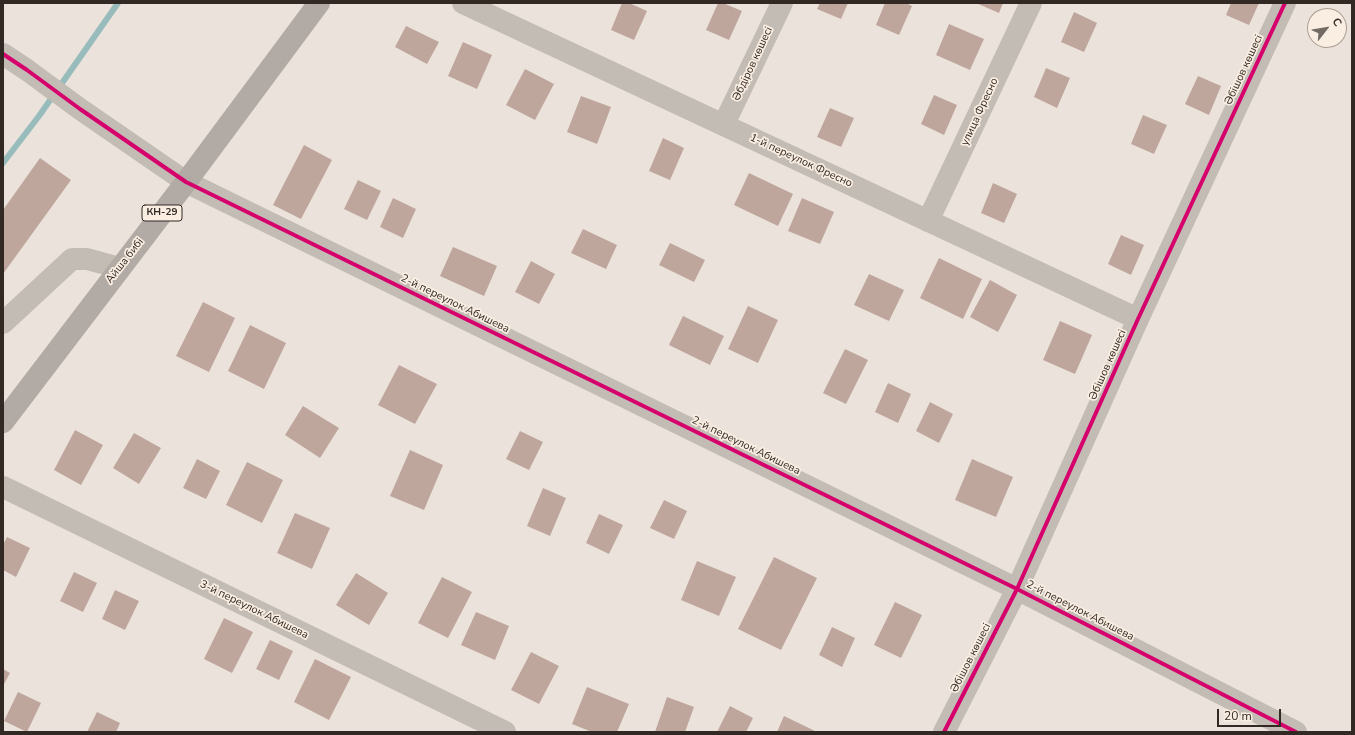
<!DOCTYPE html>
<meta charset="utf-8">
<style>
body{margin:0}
#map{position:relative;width:1355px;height:735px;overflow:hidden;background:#ebe3db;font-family:"Nunito Sans",sans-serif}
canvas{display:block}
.frame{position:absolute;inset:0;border:4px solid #332924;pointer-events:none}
.north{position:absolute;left:1307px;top:8px;width:40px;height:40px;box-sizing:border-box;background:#f9eee1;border:1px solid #aa9f95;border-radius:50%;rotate:59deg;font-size:11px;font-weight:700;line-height:16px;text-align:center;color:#332924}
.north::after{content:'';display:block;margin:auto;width:14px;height:18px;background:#736a64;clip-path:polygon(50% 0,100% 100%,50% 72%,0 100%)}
.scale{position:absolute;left:1217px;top:709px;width:64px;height:18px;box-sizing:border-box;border:2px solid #332924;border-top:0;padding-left:5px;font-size:12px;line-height:14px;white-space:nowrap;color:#332924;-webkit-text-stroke:3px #f9eee1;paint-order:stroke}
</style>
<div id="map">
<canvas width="1355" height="735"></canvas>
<div class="frame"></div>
<div class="north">С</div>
<div class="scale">20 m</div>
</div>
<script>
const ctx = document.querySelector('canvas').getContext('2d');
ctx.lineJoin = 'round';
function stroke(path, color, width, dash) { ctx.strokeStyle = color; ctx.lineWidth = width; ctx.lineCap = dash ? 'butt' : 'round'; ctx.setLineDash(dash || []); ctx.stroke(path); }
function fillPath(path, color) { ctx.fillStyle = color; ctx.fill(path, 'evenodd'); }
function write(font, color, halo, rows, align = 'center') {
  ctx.font = font + ' "Nunito Sans",sans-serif'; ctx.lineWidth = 3.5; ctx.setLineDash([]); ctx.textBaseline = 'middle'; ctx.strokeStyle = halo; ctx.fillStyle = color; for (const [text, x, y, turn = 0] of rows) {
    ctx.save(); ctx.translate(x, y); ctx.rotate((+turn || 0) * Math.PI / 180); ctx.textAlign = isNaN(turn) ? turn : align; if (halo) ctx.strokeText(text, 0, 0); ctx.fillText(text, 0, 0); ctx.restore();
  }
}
stroke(new Path2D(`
 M3,163L39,116L118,3`), '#98bcbc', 6);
fillPath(new Path2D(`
 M622,3H629L647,11L634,40L611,30Z
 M718,3H723L742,11L729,40L706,30Z
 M820,3H848L841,19L817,9Z
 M885,3H906L912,6L899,35L876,25Z
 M976,3H1003L999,13Z
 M1231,3H1259L1249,25L1226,15Z
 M1074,12L1097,23L1084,52L1061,42Z
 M949,24L984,39L970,70L936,55Z
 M406,26L439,42L427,64L395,47Z
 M463,42L492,55L477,89L448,76Z
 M1046,68L1070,78L1057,108L1034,97Z
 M525,69L554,84L535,120L506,105Z
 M1198,76L1221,86L1209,115L1185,104Z
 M934,95L957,105L944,135L921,124Z
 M581,96L611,107L597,144L567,132Z
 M830,108L854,118L841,147L817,137Z
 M1143,115L1167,125L1154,154L1131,144Z
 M663,138L684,148L670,180L649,171Z
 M304,145L332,160L301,219L273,205Z
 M40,158L71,180L3,274V210Z
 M749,173L793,194L778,226L734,205Z
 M358,180L381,191L367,220L344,209Z
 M993,183L1017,194L1004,223L981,213Z
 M393,198L416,209L403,238L380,227Z
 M802,198L834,212L820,244L788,231Z
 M583,229L617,245L606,269L571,253Z
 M1121,235L1144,245L1131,275L1108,264Z
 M670,243L705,260L694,282L659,265Z
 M453,247L497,266L484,296L440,276Z
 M939,258L982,279L963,319L920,298Z
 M531,261L555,274L539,304L515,292Z
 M869,274L904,290L889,321L854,305Z
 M990,280L1017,295L998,332L970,317Z
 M203,302L235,318L209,372L176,356Z
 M748,306L778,320L758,363L728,349Z
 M683,316L724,336L710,365L669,345Z
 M1060,321L1092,335L1075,374L1043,360Z
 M250,325L286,343L264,389L228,371Z
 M845,349L868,360L846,404L823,393Z
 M399,365L437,384L415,424L378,405Z
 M888,383L911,394L898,423L875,412Z
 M930,402L953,414L939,443L916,431Z
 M303,406L339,428L320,458L285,435Z
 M75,430L103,445L81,485L54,470Z
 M520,431L543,442L529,470L506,459Z
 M134,433L161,448L139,484L113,468Z
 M410,450L443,465L424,510L390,496Z
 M197,459L220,471L206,499L183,488Z
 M972,459L1013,477L996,517L955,500Z
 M247,462L283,480L262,523L226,505Z
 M543,488L566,498L550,536L527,526Z
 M664,500L687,511L674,539L650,528Z
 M295,513L330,528L312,569L277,553Z
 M599,514L623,525L609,554L586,543Z
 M7,537L30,548L16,577L3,570V545Z
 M774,557L817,578L781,650L738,629Z
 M697,561L736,577L719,616L681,600Z
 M74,572L97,583L83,612L60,601Z
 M356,573L388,593L369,625L336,605Z
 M442,577L472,592L448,638L418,623Z
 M115,590L139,601L125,630L102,619Z
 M895,602L922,615L901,658L874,645Z
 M476,612L509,626L495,660L461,645Z
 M224,618L253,632L232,673L204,659Z
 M832,627L855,638L842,667L819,655Z
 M270,640L293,651L279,680L256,669Z
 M531,652L559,666L539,704L511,690Z
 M315,659L351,677L329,720L294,702Z
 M3,669L10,673L3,686Z
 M587,687L629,704L617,732H592L572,724Z
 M18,692L41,703L27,732L4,721Z
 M667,697L694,707L685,732H655Z
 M730,706L753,718L746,732H717Z
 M97,712L120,723L116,732H87Z
 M784,716L815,731V732H777Z`), '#bfa69c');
stroke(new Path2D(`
 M463,3L1138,319
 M3,54L27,70L80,109L186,182L1017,589L1296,732
 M724,124L782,3
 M928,221L1031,3
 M3,323L72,259H87L120,268
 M3,487L505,732
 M944,732L1017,589L1138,319L1285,3`), '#c3bcb5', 22);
stroke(new Path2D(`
 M3,422L186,182L319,3`), '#b2aaa4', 22);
stroke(new Path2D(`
 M3,54L27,70L80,109L186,182L1017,589L1296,732
 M944,732L1017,589L1138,319L1285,3`), '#d6006c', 4);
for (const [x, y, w] of [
 [162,213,40]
]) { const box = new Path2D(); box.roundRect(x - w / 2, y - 8, w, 16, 3); ctx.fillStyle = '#f9eee1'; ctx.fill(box); stroke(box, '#332924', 1); }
write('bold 10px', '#332924', null, [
 ["КН-29",162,213]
]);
write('11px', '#332924', '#f9eee1', [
 ["Әбдіров көшесі",753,64,-65],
 ["Әбішов көшесі",1244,70,-65],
 ["улица Фресно",980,112,-65],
 ["1-й переулок Фресно",801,161,25],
 ["Айша бибі",125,261,-52],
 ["2-й переулок Абишева",455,304,26],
 ["Әбішов көшесі",1108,365,-66],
 ["2-й переулок Абишева",746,446,26],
 ["3-й переулок Абишева",254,610,26],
 ["2-й переулок Абишева",1080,611,27],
 ["Әбішов көшесі",971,658,-63]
]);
</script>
